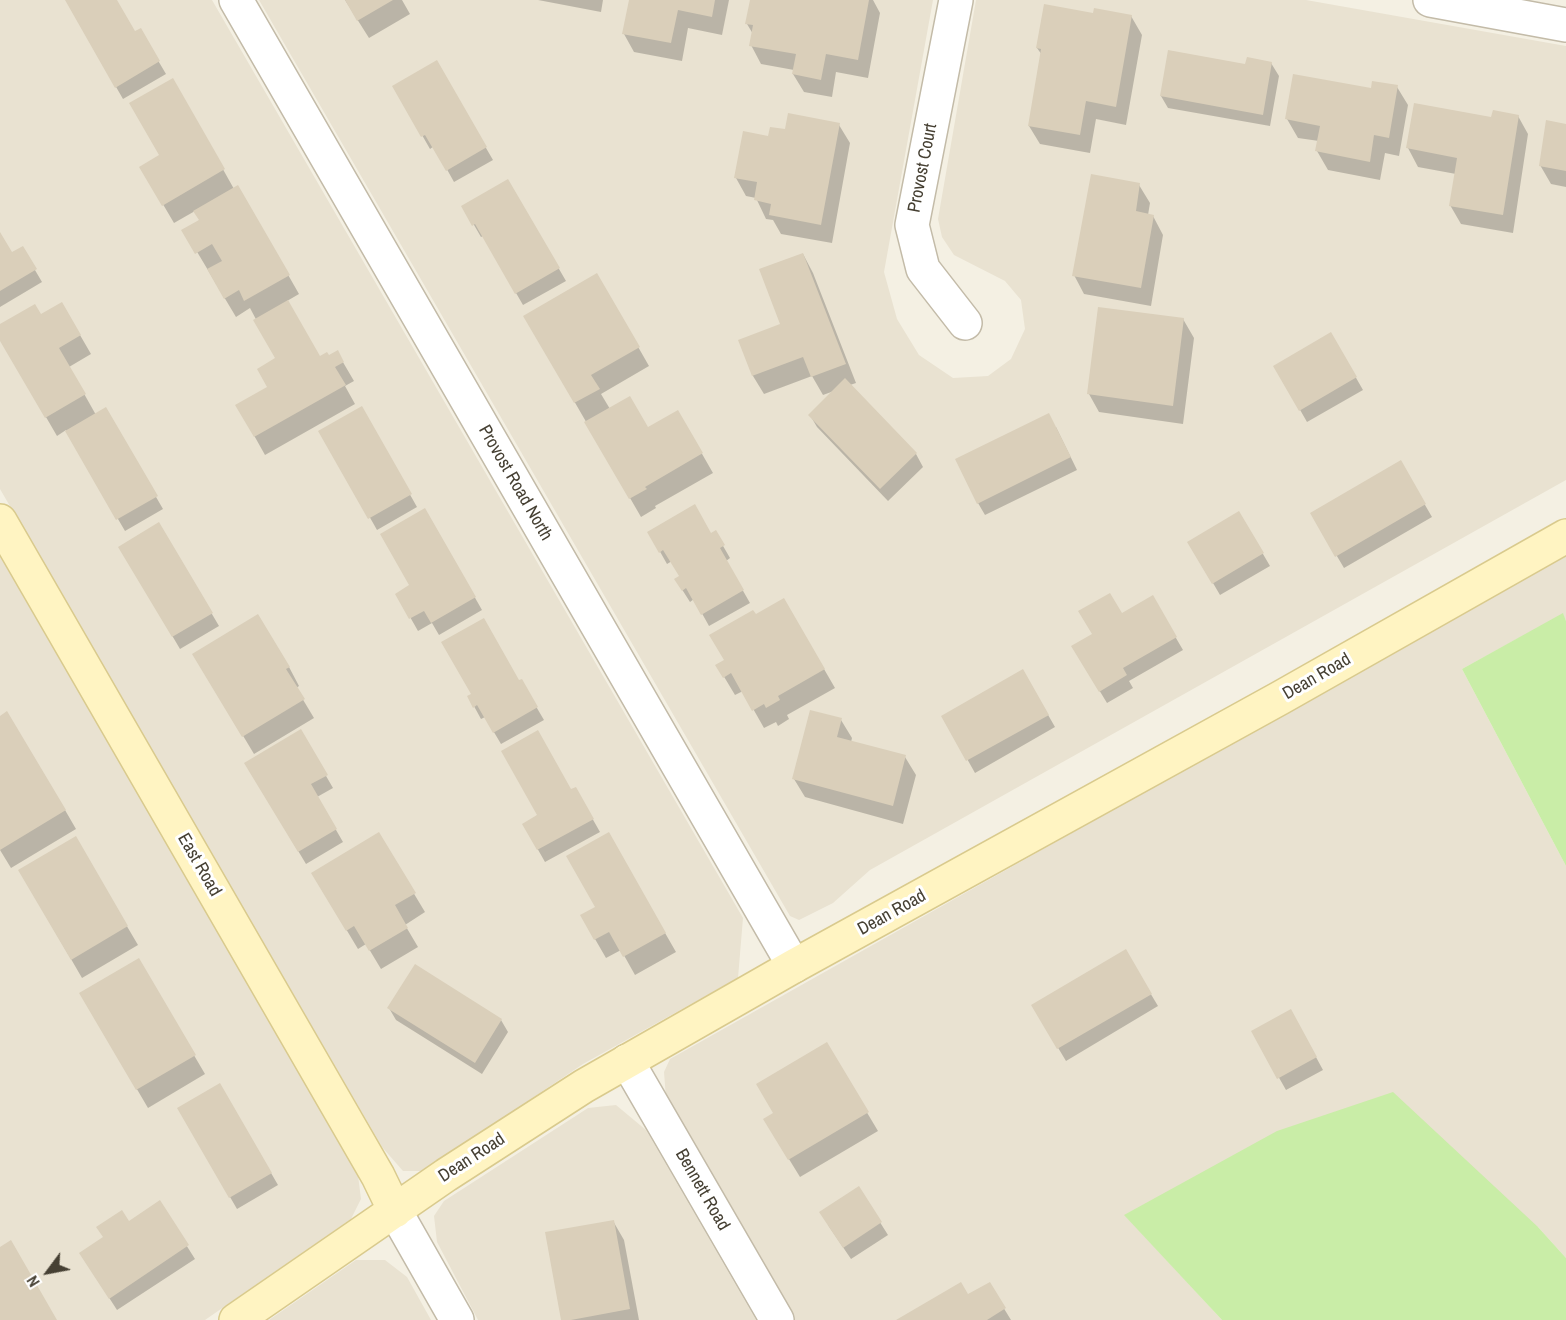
<!DOCTYPE html>
<style>
body{margin:0}
#map{position:relative;width:1566px;height:1320px;overflow:hidden;background:#f4f0e3;font-family:"Archivo Narrow",sans-serif}
canvas{display:block}
.north{position:absolute;left:18px;top:1242px;width:60px;height:60px;-webkit-text-stroke:4px #fff;paint-order:stroke;rotate:238deg;font-size:16px;font-weight:700;line-height:24px;text-align:center;color:#464033}
.north::after{content:'';display:block;margin:auto;width:21px;height:27px;background:#464033;clip-path:polygon(50% 0,100% 100%,50% 72%,0 100%)}
</style>
<div id="map">
<canvas width="1566" height="1320"></canvas>
<div class="north">N</div>
</div>
<script>
const ctx = document.querySelector('canvas').getContext('2d');
ctx.lineJoin = 'round';
function fillPath(path, color) { ctx.fillStyle = color; ctx.fill(path, 'evenodd'); }
function stroke(path, color, width, dash) { ctx.strokeStyle = color; ctx.lineWidth = width; ctx.lineCap = dash ? 'butt' : 'round'; ctx.setLineDash(dash || []); ctx.stroke(path); }
function write(font, color, halo, rows, align = 'center') {
  ctx.font = font + ' "Archivo Narrow",sans-serif'; ctx.lineWidth = 6; ctx.setLineDash([]); ctx.textBaseline = 'middle'; ctx.strokeStyle = halo; ctx.fillStyle = color; for (const [text, x, y, turn = 0] of rows) {
    ctx.save(); ctx.translate(x, y); ctx.rotate((+turn || 0) * Math.PI / 180); ctx.textAlign = isNaN(turn) ? turn : align; if (halo) ctx.strokeText(text, 0, 0); ctx.fillText(text, 0, 0); ctx.restore();
  }
}
fillPath(new Path2D(`
 M0,0H212L743,918L738,978L583,1064L424,1171H403L382,1147L0,489Z
 M259,0H933L884,272L897,319L919,355L953,378L988,376L1011,359L1025,329L1021,300L1005,281L954,255L942,237L938,219L976,0H1306L1566,46V480L870,870L833,903L799,920L790,916Z
 M1566,555V621L1563,614L1462,669L1566,866V1258L1538,1227L1125,1215L1222,1320H794L666,1098L664,1072L670,1059Z
 M0,556L358,1175L361,1199L351,1219L205,1320H0Z
 M616,1105L646,1130L756,1320H478L437,1242L434,1216L444,1201L588,1108Z
 M356,1260H385L407,1277L431,1320H269Z`), '#e9e2d1');
fillPath(new Path2D(`
 M1563,613L1566,621V866L1462,669Z
 M1393,1092L1538,1227L1566,1258V1320H1222L1124,1215L1277,1131Z`), '#c9eda7');
fillPath(new Path2D(`
 M66,0H116L135,33L140,30L166,74L123,99Z
 M345,0H402L410,14L369,38Z
 M538,0H603L601,12Z
 M630,0H729L722,35L688,28L682,61L634,52L624,34Z
 M751,0H873L880,13L868,78L836,72L832,97L804,92L793,74L794,70L761,64L751,45L753,34L747,24Z
 M1094,15L1131,16L1142,35L1126,125L1096,119L1090,153L1040,144L1029,126L1042,55L1037,48Z
 M436,62L493,160L454,182L434,146L430,149L394,86Z
 M1271,63L1279,76L1270,126L1168,108L1161,96L1246,66Z
 M173,80L234,189L238,187L299,294L287,301L319,358L328,357L337,352L354,381L345,386L355,404L265,455L237,405L269,387L277,359L250,308L236,317L184,230L200,220L195,211L174,223L141,167L161,156Z
 M1397,87L1408,105L1399,156L1385,153L1380,180L1328,170L1317,151L1319,141L1298,138L1287,119L1372,89Z
 M1518,116L1528,134L1513,233L1461,224L1450,205L1456,174L1418,167L1408,148L1492,119Z
 M839,125L850,143L832,243L781,234L773,220L766,219L756,198L746,196L736,178L769,137L786,131Z
 M1566,125V187L1551,184L1540,165Z
 M508,181L566,281L523,305L483,236L481,237L463,206Z
 M1139,185L1150,203L1148,215L1153,216L1163,235L1151,306L1084,294L1074,275Z
 M0,235L11,254L22,248L42,282L0,307Z
 M803,254L813,273L856,383L850,385L916,454L923,467L888,501L817,427L810,415L834,391L823,395L812,376L764,394L753,376L740,341L782,325Z
 M597,275L649,366L601,394L610,409L648,430L678,412L713,473L655,506L656,508L641,517L525,316Z
 M62,304L91,354L69,367L96,415L105,409L163,509L125,531L66,430L57,436L0,338V325L41,316Z
 M1183,319L1194,338L1183,424L1099,412L1089,394Z
 M1331,334L1363,390L1307,422L1275,366Z
 M361,408L417,507L377,530L321,431Z
 M1056,427L1077,470L985,515L978,503Z
 M1400,462L1432,517L1344,568L1312,514Z
 M425,510L482,610L439,635L432,623L418,631L397,594L411,586Z
 M1239,513L1270,566L1220,595L1189,542Z
 M159,524L219,626L180,649L120,547Z
 M649,532L711,535L715,532L730,558L726,561L750,603L709,626L694,599L690,602L676,580L681,577L672,561L667,564Z
 M1152,597L1183,650L1129,681L1133,688L1107,703L1073,647Z
 M784,600L835,688L787,715L789,719L778,726L776,722L764,728L743,691L735,695L717,665L726,661L755,616Z
 M194,654L289,667L299,686L296,688L314,718L254,754Z
 M1023,671L1055,727L975,773L943,716Z
 M521,681L544,720L501,744L485,717L481,719L469,697Z
 M0,717L65,810L76,829L11,868L0,850Z
 M841,720L852,738L851,742L905,757L916,775L903,824L805,797L794,779Z
 M300,731L333,788L317,797L343,842L306,864L246,764Z
 M575,788L600,832L545,862L524,825Z
 M378,834L425,912L405,925L418,947L381,969L366,944L358,949L313,874Z
 M608,834L676,952L635,975L621,950L606,958L595,939L597,907Z
 M75,838L138,945L82,978L20,871Z
 M1125,951L1158,1006L1066,1061L1033,1006Z
 M138,960L205,1074L148,1108L81,994Z
 M389,1008L501,1020L508,1032L482,1074L396,1020Z
 M1291,1011L1323,1070L1286,1090L1253,1032Z
 M826,1044L878,1131L800,1177L776,1138L775,1114Z
 M220,1085L278,1185L237,1209L179,1109Z
 M859,1189L888,1235L851,1259L828,1225Z
 M159,1202L195,1259L117,1310L88,1265L128,1223Z
 M613,1221L624,1240L639,1320H563Z
 M989,1284L1011,1320H899L968,1296Z`), '#0003');
fillPath(new Path2D(`
 M65,0H117L135,31L141,28L160,61L115,88Z
 M345,0H393L357,21Z
 M629,0H715L712,17L678,10L671,43L622,34Z
 M750,0H869L858,60L826,54L821,80L792,74L796,54L749,46L753,25L745,24Z
 M1044,4L1093,13L1094,8L1132,15L1116,107L1086,101L1080,135L1028,126L1041,49L1036,48Z
 M1168,50L1245,64L1247,57L1272,62L1263,115L1160,96Z
 M437,60L487,147L446,171L425,135L421,137L392,86Z
 M1293,74L1371,88L1372,81L1398,85L1389,138L1374,135L1370,162L1315,151L1320,126L1285,119Z
 M173,78L225,169L162,206L139,167L159,155L129,103Z
 M1414,103L1491,117L1493,110L1519,115L1503,215L1449,206L1457,158L1406,148Z
 M788,113L840,123L821,225L769,215L771,204L754,200L757,182L734,178L743,131L768,136L770,127L785,129Z
 M1546,120L1566,124V171L1539,166Z
 M1091,174L1140,183L1136,211L1154,215L1141,288L1072,276Z
 M508,179L560,268L515,294L475,224L472,226L461,206Z
 M238,185L290,275L244,301L239,290L224,299L207,269L222,261L212,244L195,254L181,230L199,220L193,211Z
 M0,232L12,252L23,246L37,269L0,291Z
 M803,253L846,364L811,377L803,357L752,376L738,340L780,324L759,269Z
 M597,273L640,347L591,375L600,389L574,403L523,316Z
 M288,300L320,356L327,352L329,355L338,350L344,362L335,367L346,385L254,437L235,405L267,387L257,369L275,358L253,320Z
 M62,302L81,335L59,348L86,394L45,418L0,341V324L35,304L41,314Z
 M1098,307L1184,318L1173,406L1087,394Z
 M1331,332L1357,377L1299,411L1273,366Z
 M845,378L917,453L880,489L808,415Z
 M630,396L648,427L678,410L703,453L645,487L647,489L629,499L584,422Z
 M362,406L412,494L368,519L318,431Z
 M106,407L158,496L116,520L65,431Z
 M1049,413L1071,457L977,504L955,459Z
 M1401,460L1426,504L1335,557L1310,513Z
 M695,504L711,533L716,530L725,545L720,548L744,590L701,615L686,588L682,591L674,579L679,576L663,550L659,553L647,532Z
 M425,508L476,597L431,623L424,611L409,619L395,594L409,585L380,534Z
 M1239,511L1264,553L1212,584L1187,542Z
 M159,522L213,613L172,637L118,547Z
 M1110,593L1122,613L1153,595L1177,637L1123,668L1127,675L1099,692L1071,646L1092,634L1078,611Z
 M784,598L825,669L778,696L780,700L766,708L764,704L752,711L731,673L723,678L715,665L724,660L709,635L753,610L756,614Z
 M258,614L290,667L286,669L305,699L242,737L192,654Z
 M484,618L519,680L522,679L538,707L493,733L477,705L473,708L467,696L471,694L441,642Z
 M1023,669L1049,715L966,761L941,716Z
 M810,710L842,718L837,737L906,755L893,806L792,779Z
 M7,711L66,810L0,850V716Z
 M301,729L328,775L311,784L337,829L298,852L244,763Z
 M538,730L571,789L576,787L594,819L537,850L522,824L537,815L501,751Z
 M379,832L416,893L395,905L408,928L369,951L354,926L346,931L311,873Z
 M609,832L666,933L623,957L609,932L594,940L580,915L595,907L566,856Z
 M76,836L128,926L71,960L18,870Z
 M1126,949L1152,994L1057,1049L1031,1005Z
 M139,958L196,1055L136,1090L79,993Z
 M415,964L502,1019L475,1063L387,1008Z
 M1291,1009L1317,1057L1277,1079L1251,1031Z
 M827,1042L869,1112L788,1160L763,1119L773,1113L756,1084Z
 M220,1083L272,1173L229,1198L177,1108Z
 M859,1186L882,1222L843,1248L819,1212Z
 M160,1200L189,1245L109,1299L79,1253L103,1237L96,1227L122,1210L129,1221Z
 M614,1220L630,1309L571,1320H561L545,1232Z
 M11,1240L57,1320H0V1247Z
 M961,1282L968,1294L990,1282L1006,1308L987,1320H896Z`), '#dacfba');
const street = new Path2D(`
 M236,0L794,966
 M956,0L912,225L923,269L965,323
 M1430,0L1566,25
 M627,1061L777,1320
 M395,1211L457,1320`);
const secondary = new Path2D(`
 M0,521L378,1176L395,1211
 M236,1320L446,1175L584,1086L794,966L1280,698L1566,536`);
stroke(street, '#c3bba8', 36);
stroke(secondary, '#d9ca8d', 36);
stroke(street, '#fff', 33);
stroke(secondary, '#fff4c2', 33);
write('18px', '#464033', '#fff', [
 ["Provost Court",923,168,-79],
 ["Provost Road North",515,483,60],
 ["Dean Road",1317,677,-30],
 ["East Road",199,865,60],
 ["Dean Road",892,913,-29],
 ["Dean Road",472,1158,-33],
 ["Bennett Road",702,1190,60]
]);
</script>
